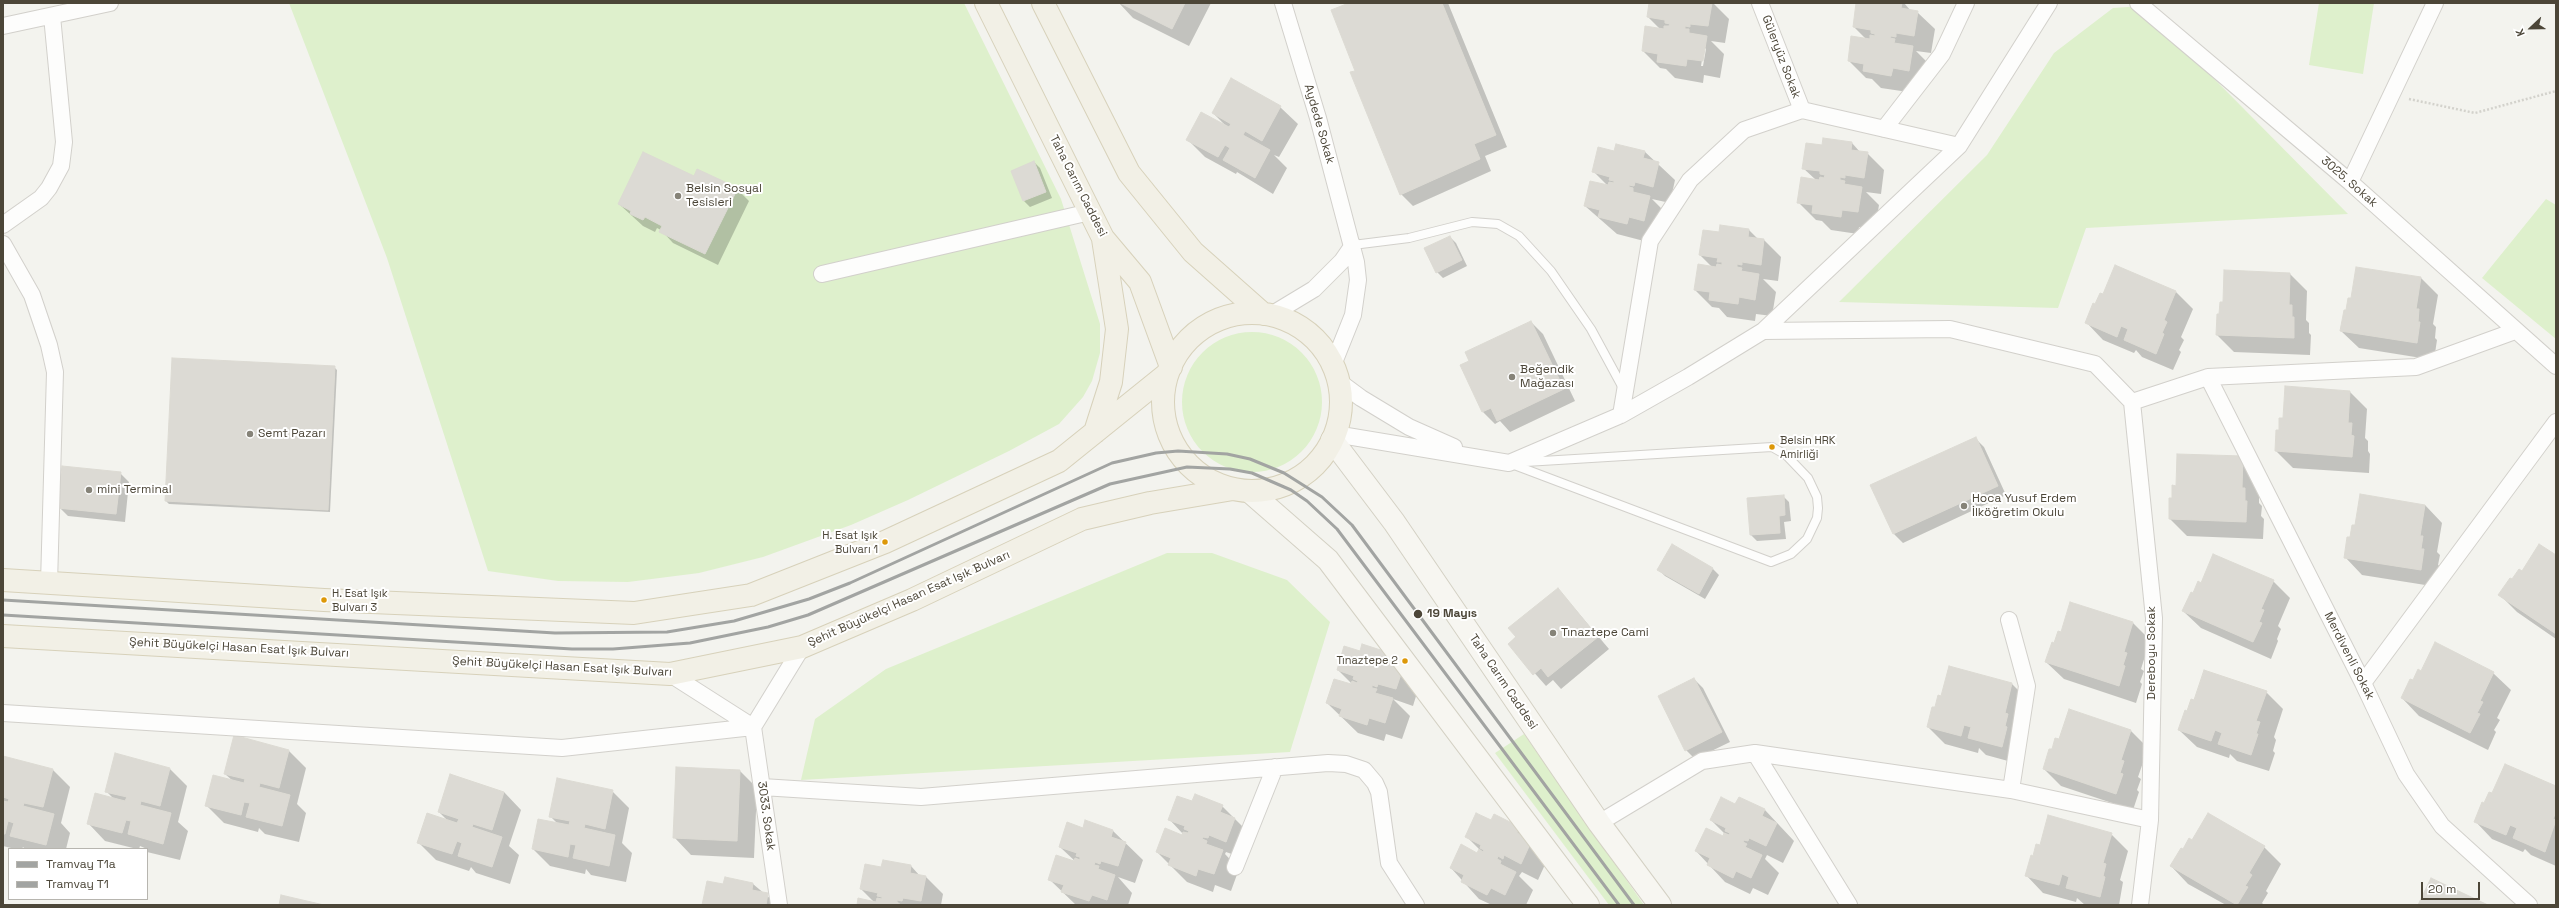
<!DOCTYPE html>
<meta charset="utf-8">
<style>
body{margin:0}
#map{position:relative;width:2559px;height:908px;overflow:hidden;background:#f3f3ee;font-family:"Space Grotesk",sans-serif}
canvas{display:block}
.frame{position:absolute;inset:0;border:4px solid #4c4638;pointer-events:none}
.legend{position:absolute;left:8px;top:848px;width:140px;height:52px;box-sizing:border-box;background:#fff;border:1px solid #b7b5af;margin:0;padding:5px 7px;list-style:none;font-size:12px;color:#4c4638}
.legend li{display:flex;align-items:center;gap:8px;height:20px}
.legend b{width:20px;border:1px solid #b7b5af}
.north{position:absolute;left:2511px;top:8px;width:40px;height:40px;-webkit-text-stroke:3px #fff;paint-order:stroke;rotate:248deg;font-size:11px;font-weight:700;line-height:16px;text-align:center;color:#4c4638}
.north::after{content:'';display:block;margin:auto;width:14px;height:18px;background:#4c4638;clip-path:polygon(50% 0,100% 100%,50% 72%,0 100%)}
.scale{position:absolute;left:2421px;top:882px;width:59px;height:18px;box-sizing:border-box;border:2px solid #4c4638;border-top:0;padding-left:5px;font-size:12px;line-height:14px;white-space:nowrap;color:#4c4638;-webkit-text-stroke:3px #fff;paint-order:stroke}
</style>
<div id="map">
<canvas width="2559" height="908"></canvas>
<div class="frame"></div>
<ul class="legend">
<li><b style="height:5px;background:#a2a4a2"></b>Tramvay T1a</li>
<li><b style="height:5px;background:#a2a4a2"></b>Tramvay T1</li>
</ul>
<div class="north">K</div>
<div class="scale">20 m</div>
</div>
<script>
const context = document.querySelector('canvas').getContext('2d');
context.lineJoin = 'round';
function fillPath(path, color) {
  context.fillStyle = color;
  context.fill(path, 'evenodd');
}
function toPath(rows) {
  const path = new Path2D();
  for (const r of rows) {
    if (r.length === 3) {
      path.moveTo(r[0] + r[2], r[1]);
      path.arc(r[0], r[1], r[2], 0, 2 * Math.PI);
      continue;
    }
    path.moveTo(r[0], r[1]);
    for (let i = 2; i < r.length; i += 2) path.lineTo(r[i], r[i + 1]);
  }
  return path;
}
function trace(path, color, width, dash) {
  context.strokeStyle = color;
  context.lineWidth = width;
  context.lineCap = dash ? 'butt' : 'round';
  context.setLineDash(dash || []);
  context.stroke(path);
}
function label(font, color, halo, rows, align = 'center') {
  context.font = font + ' "Space Grotesk",sans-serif';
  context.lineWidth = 4;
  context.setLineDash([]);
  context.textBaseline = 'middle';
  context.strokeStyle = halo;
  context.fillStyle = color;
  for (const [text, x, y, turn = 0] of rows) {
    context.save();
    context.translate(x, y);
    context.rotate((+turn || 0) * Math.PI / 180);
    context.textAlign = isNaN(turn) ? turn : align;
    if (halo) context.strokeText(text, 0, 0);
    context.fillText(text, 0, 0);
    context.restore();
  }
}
fillPath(toPath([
 [289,3,964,3,1061,199,1100,324,1100,353,1092,381,1083,397,1059,424,1009,451,908,500,851,525,763,557,699,573,628,582,558,581,488,571,387,258],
 [2319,3,2374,3,2363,74,2309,65],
 [2142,6,2348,214,2086,228,2058,308,1839,302,1987,155,2054,53,2113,8],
 [2546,199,2556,205,2556,339,2482,278],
 [1252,402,70],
 [1167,553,1212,553,1287,580,1330,622,1290,752,801,780,815,719,886,669],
 [1524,734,1644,905,1609,905,1495,753]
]), '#def0cc');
fillPath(toPath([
 [1119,3,1211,3,1189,46,1133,18],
 [1352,3,1448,3,1507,147,1485,156,1491,171,1413,206,1401,194,1356,71],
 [1650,3,1713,3,1729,19,1725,43,1711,41,1724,54,1720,78,1704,75,1703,83,1675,78,1666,69,1660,68,1643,51,1660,29,1648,17],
 [1704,47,1706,49,1703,66,1701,66],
 [1857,3,1904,3,1911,11,1917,12,1935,29,1931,53,1916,51,1929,64,1908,92,1881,88,1872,79,1866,78,1849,61,1866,39,1854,27],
 [1280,107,1298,124,1279,157,1274,155,1287,168,1273,194,1237,172,1236,174,1205,157,1187,139,1226,126,1213,113],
 [1852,143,1860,152,1867,153,1884,170,1881,194,1866,192,1879,205,1875,229,1859,227,1858,234,1831,230,1822,221,1816,220,1798,202,1816,180,1803,168],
 [1644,151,1675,180,1670,203,1652,199,1667,214,1644,241,1617,234,1585,206,1608,186,1594,172,1615,152],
 [1034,162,1040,168,1052,198,1030,207,1024,201,1012,171],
 [694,178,737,189,749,201,718,265,673,243,661,230,657,228,655,232,643,226,619,204],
 [1721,226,1749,230,1758,239,1764,240,1781,257,1778,281,1763,279,1776,292,1772,316,1756,314,1755,321,1727,317,1719,308,1712,307,1695,290,1713,268,1700,255,1720,234],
 [1450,237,1456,243,1467,266,1443,278,1437,272],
 [2290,274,2307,291,2306,320,2309,323,2309,333,2311,335,2310,355,2234,352,2217,335,2224,303],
 [2421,278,2438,295,2433,324,2436,327,2435,338,2437,340,2434,360,2359,348,2341,331],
 [2176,292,2193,309,2181,337,2184,340,2179,350,2181,352,2173,370,2142,357,2136,350,2134,353,2103,340,2086,322,2096,306],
 [1531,322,1543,334,1575,401,1510,432,1500,421,1495,424,1483,412,1470,362],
 [334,367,337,370,330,512,169,504,166,501],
 [2350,392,2367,409,2365,438,2368,441,2368,451,2370,454,2369,473,2293,468,2276,451,2284,419],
 [1975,438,1984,447,2006,495,1903,543,1894,534,1872,486],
 [2242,457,2259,474,2259,503,2262,506,2261,516,2264,519,2263,539,2187,536,2170,519,2177,487],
 [120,473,129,482,125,522,68,516,59,507],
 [1783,496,1789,502,1791,521,1784,522,1786,539,1757,541,1751,535,1748,499],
 [2425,505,2442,523,2437,552,2440,555,2438,565,2441,567,2438,587,2362,575,2345,557],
 [1672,546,1713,569,1719,575,1705,599,1665,576,1659,570],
 [2556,557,2556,639,2517,612,2500,595,2522,572],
 [2273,581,2290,598,2278,626,2281,629,2277,639,2278,641,2271,659,2201,628,2183,611,2201,584],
 [1558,589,1609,649,1561,689,1553,680,1546,686,1509,644],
 [2133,623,2150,640,2141,669,2144,671,2140,682,2142,684,2136,703,2064,679,2046,662,2061,633],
 [1363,645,1401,665,1420,683,1413,706,1393,699,1410,716,1402,739,1386,734,1384,741,1358,733,1327,703,1354,686,1338,670,1361,652],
 [1949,667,2012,684,2029,701,2019,764,1986,755,1979,748,1978,753,1945,744,1928,727,1942,698],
 [2421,672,2493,673,2511,690,2497,718,2500,720,2494,730,2496,732,2488,750,2419,716,2402,698],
 [1694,679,1703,688,1730,742,1695,759,1686,750],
 [2266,692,2283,709,2274,737,2276,740,2273,751,2275,753,2269,771,2237,761,2230,754,2229,758,2197,747,2179,730,2194,701],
 [2131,731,2148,748,2138,777,2141,779,2137,790,2139,792,2133,810,2061,786,2044,769,2059,740],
 [289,751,306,768,297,804,306,813,299,842,265,834,259,828,258,832,224,823,207,806,233,781,225,774],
 [3,757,53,770,70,787,61,823,70,833,66,849,25,849,23,847,22,849,15,849,3,846],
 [170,769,187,786,178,822,188,831,180,860,147,852,147,849,140,846,139,849,137,849,105,841,88,823,115,800,106,791],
 [740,771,757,788,754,858,691,855,674,837],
 [2556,787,2556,866,2531,855,2525,849,2523,852,2492,839,2475,821,2493,794],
 [612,791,629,808,622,843,632,853,626,882,591,875,586,869,585,874,550,866,533,849,557,823,550,816],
 [504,792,521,810,509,846,519,855,510,884,476,873,471,867,469,871,436,860,419,843,447,820,439,812],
 [1739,798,1765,810,1794,841,1783,863,1767,855,1765,859,1779,873,1768,895,1753,888,1750,894,1725,882,1696,851,1723,837,1725,834,1711,820,1736,805],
 [1193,803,1222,806,1252,836,1243,858,1226,852,1225,854,1239,869,1231,891,1215,885,1213,892,1187,882,1157,852,1182,836,1183,834,1169,819],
 [1491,822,1520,827,1548,858,1538,880,1522,872,1519,876,1533,890,1526,905,1492,905,1479,899,1451,868,1478,854,1480,850,1466,836],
 [1083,829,1112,830,1143,860,1135,883,1118,877,1132,893,1128,905,1076,905,1049,879,1077,863,1060,847],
 [2111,834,2128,851,2120,880,2123,882,2119,905,2085,905,2077,898,2076,902,2043,893,2026,875,2034,857],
 [2264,847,2281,864,2266,891,2268,893,2262,903,2264,905,2226,905,2188,884,2171,866],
 [911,866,920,876,926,877,943,894,941,905,858,905,874,902,861,889,882,868],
 [753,884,778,905,703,905,724,885]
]), '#0003');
const building = toPath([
 [1120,3,1185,3,1172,29,1120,3],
 [1349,3,1442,3,1496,135,1474,144,1480,159,1400,195,1350,72,1355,71,1331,10,1349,3],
 [1649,3,1712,3,1708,26,1690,24,1690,27,1685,26,1685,29,1689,29,1689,33,1707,36,1703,61,1687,59,1686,66,1657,62,1658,54,1642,51,1645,26,1664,29,1664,26,1669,26,1670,24,1665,23,1665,20,1647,17,1649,3],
 [1856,3,1902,3,1901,8,1918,11,1914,36,1896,33,1896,37,1891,36,1890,38,1895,39,1894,43,1913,46,1909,71,1893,68,1891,76,1863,71,1864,64,1848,61,1851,36,1870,39,1870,35,1875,36,1875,34,1871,33,1871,30,1853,27,1856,3],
 [1231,78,1281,106,1262,141,1245,131,1243,135,1270,150,1255,178,1223,160,1230,148,1225,145,1218,157,1186,140,1201,112,1229,127,1231,124,1212,113,1231,78],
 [1823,138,1852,142,1851,150,1868,152,1864,178,1845,175,1845,178,1840,177,1840,180,1845,181,1844,184,1862,187,1858,212,1842,210,1841,217,1812,213,1813,205,1797,203,1801,177,1819,180,1820,177,1824,178,1825,175,1820,174,1820,171,1802,169,1806,143,1822,145,1823,138],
 [1616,144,1645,151,1643,158,1659,162,1653,187,1635,182,1634,186,1629,185,1629,187,1633,188,1633,192,1650,196,1644,221,1629,217,1627,224,1598,217,1600,210,1584,206,1590,181,1608,185,1609,182,1614,183,1614,181,1609,180,1610,177,1592,172,1598,147,1614,151,1616,144],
 [643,152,694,176,697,169,738,188,705,254,659,232,662,226,645,217,643,220,630,214,631,211,618,204,643,152],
 [1034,161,1046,192,1023,201,1011,171,1034,161],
 [1720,225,1749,229,1748,237,1764,239,1761,265,1742,262,1742,265,1737,264,1737,267,1742,268,1741,271,1759,274,1755,300,1739,297,1738,304,1709,300,1710,292,1694,290,1698,264,1716,267,1717,264,1722,265,1722,262,1717,262,1718,258,1699,255,1703,230,1719,232,1720,225],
 [1450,236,1462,260,1436,273,1424,248,1450,236],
 [2115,265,2176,291,2164,320,2167,322,2162,333,2164,334,2156,354,2124,340,2128,329,2121,326,2117,337,2085,323,2093,303,2095,304,2100,293,2103,294,2115,265],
 [2356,267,2421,277,2416,309,2419,309,2418,322,2420,322,2417,343,2340,331,2344,310,2346,310,2348,298,2351,298,2356,267],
 [2224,270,2290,273,2289,305,2292,305,2292,317,2294,317,2294,338,2216,335,2217,314,2219,314,2220,302,2223,302,2224,270],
 [1531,321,1564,389,1497,421,1491,408,1482,412,1460,365,1469,361,1465,352,1531,321],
 [172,358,335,366,328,510,165,501,172,358],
 [2285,386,2350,391,2348,423,2352,423,2351,435,2354,436,2352,457,2275,451,2276,430,2279,430,2279,418,2283,418,2285,386],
 [1976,437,1998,486,1893,534,1870,485,1976,437],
 [2177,454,2243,456,2242,488,2245,488,2245,501,2247,501,2246,522,2169,519,2169,498,2172,498,2172,485,2176,486,2177,454],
 [62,466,121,472,116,514,57,508,62,466],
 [2360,494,2425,505,2420,536,2423,536,2421,549,2424,549,2421,570,2344,558,2347,537,2350,537,2352,525,2355,525,2360,494],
 [1784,495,1785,515,1779,516,1780,533,1750,535,1747,498,1784,495],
 [1672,544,1713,568,1699,594,1657,570,1672,544],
 [2539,544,2556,555,2556,634,2498,595,2510,578,2512,579,2519,569,2522,571,2539,544],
 [2213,554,2274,580,2261,609,2264,610,2259,622,2262,623,2253,642,2182,611,2191,592,2193,593,2198,581,2201,583,2213,554],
 [1558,588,1598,637,1548,677,1541,668,1533,675,1508,644,1516,637,1508,628,1558,588],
 [2070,602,2133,622,2124,652,2127,653,2123,665,2125,666,2119,686,2045,662,2052,642,2054,643,2058,631,2061,632,2070,602],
 [2435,642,2494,672,2480,701,2483,702,2477,713,2480,714,2470,733,2401,698,2410,679,2413,680,2418,669,2421,671,2435,642],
 [1362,644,1390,653,1388,660,1404,665,1396,689,1378,684,1377,687,1372,685,1372,688,1377,689,1375,693,1393,698,1385,723,1369,718,1367,725,1339,716,1342,709,1326,703,1334,679,1351,684,1352,681,1357,683,1358,681,1353,679,1354,676,1337,670,1344,646,1360,651,1362,644],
 [1949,666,2012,683,2005,713,2008,714,2005,726,2007,727,2002,747,1968,738,1971,727,1964,725,1961,736,1927,727,1932,707,1935,707,1938,695,1941,696,1949,666],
 [2204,670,2267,691,2256,721,2260,722,2256,734,2258,734,2251,755,2218,744,2222,733,2215,730,2211,741,2178,730,2185,710,2187,711,2191,699,2194,700,2204,670],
 [1694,678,1722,732,1685,751,1658,696,1694,678],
 [2069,709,2131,730,2121,760,2124,761,2120,773,2123,774,2116,794,2043,769,2049,749,2052,749,2055,738,2059,739,2069,709],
 [234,735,289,750,279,788,260,783,259,787,290,795,282,826,246,817,250,803,244,802,241,815,205,806,213,775,244,783,245,779,224,774,234,735],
 [115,753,170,768,160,806,141,801,140,805,171,813,163,844,128,834,131,821,126,820,122,833,87,824,95,793,125,801,127,797,105,792,115,753],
 [3,756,53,769,43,807,24,803,23,806,54,814,46,845,10,836,14,823,8,821,5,834,3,834,3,801,8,802,9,799,3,797,3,756],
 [2505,764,2556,786,2556,812,2553,819,2556,820,2545,852,2513,838,2517,828,2510,825,2506,835,2474,822,2482,802,2484,803,2489,792,2492,793,2505,764],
 [676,767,740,770,737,841,673,838,676,767],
 [450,774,504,792,492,830,473,824,472,827,502,837,492,867,458,856,462,843,457,841,452,854,417,843,427,813,457,823,459,819,438,812,450,774],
 [557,778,613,790,605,829,585,824,584,828,615,835,609,866,573,858,576,845,570,844,568,857,532,849,538,819,569,825,570,821,549,817,557,778],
 [1195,794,1223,805,1220,812,1235,818,1226,842,1209,835,1208,838,1203,837,1202,839,1207,841,1206,844,1223,850,1214,874,1198,869,1196,876,1168,865,1171,858,1156,852,1165,828,1182,835,1183,832,1188,833,1189,831,1184,829,1185,826,1168,820,1177,796,1192,801,1195,794],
 [1721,797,1735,804,1739,797,1765,809,1762,816,1777,823,1766,846,1749,838,1748,841,1744,840,1743,842,1747,844,1745,847,1762,855,1751,878,1736,871,1733,878,1707,865,1710,858,1695,851,1706,828,1723,836,1724,833,1729,835,1730,833,1725,831,1726,828,1710,820,1721,797],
 [1476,813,1491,820,1494,814,1520,827,1517,833,1532,840,1521,864,1504,855,1503,859,1498,856,1497,859,1501,861,1500,864,1516,872,1505,895,1491,888,1487,895,1461,882,1464,875,1450,868,1461,844,1477,853,1479,849,1483,852,1484,850,1480,848,1481,845,1465,837,1476,813],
 [2208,813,2265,846,2249,873,2252,875,2245,886,2248,887,2237,905,2170,866,2181,848,2183,849,2189,838,2192,840,2208,813],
 [2048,815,2112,833,2103,863,2106,864,2103,876,2105,877,2100,897,2066,888,2069,877,2062,874,2059,885,2025,876,2031,855,2033,856,2036,844,2040,845,2048,815],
 [1085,820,1113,830,1111,837,1126,842,1118,866,1101,861,1100,864,1095,862,1094,865,1099,866,1098,869,1115,875,1107,900,1092,895,1089,901,1061,892,1064,885,1048,880,1056,855,1074,861,1075,858,1080,860,1080,857,1076,856,1077,853,1059,847,1067,822,1083,828,1085,820],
 [883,860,911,865,910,873,926,876,921,901,903,898,902,901,897,900,897,902,901,905,857,905,858,898,876,902,877,898,882,899,882,897,877,896,878,893,860,889,865,864,881,867,883,860],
 [725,877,753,883,752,890,768,893,766,905,702,905,707,881,723,884,725,877],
 [2431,878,2488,905,2418,905,2431,878],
 [281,895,324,905,279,905,281,895]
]);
fillPath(building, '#dcdad4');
trace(building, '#dcdad3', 1);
const lane = toPath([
 [1353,245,1409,238,1472,222,1498,224,1519,236,1551,271,1591,329,1623,388],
 [1772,447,1786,455,1808,478,1817,497,1818,508,1817,518,1807,539,1791,554,1771,562,1509,463,1772,447]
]);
const street = toPath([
 [1283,3,1318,118,1356,262,1358,280,1353,315,1333,365],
 [1760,3,1802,110],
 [2138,3,2350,182,2556,366],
 [3,26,110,3],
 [1884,129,1942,54,1966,3],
 [2350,182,2435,3],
 [3,225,41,198,49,188,61,166,64,142,52,16],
 [3,244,32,295,49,345,55,372,49,583],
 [822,274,1090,212],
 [1271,315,1314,289,1342,261,1353,245],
 [1763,331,1950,329,2095,364,2132,402,2208,377,2416,367,2515,331],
 [2208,377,2363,683,2406,774,2442,826,2529,905],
 [1338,381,1361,398,1409,427,1454,447],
 [2132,402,2154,618,2150,820,2140,905],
 [1621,415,1650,241,1690,180,1744,130,1802,110,1959,146],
 [1335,434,1509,463,1621,415,1688,377,1763,331,1959,146,2049,3],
 [2009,620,2027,686,2011,790],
 [670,674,753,727,802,647],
 [2363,683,2556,422],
 [3,713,562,748,753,727,779,905],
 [1755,753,1849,905],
 [762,787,921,797,1328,763,1346,764,1364,770,1375,783,1379,792,1389,863,1416,905],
 [1599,823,1702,761,1755,753,2011,790,2150,820],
 [1235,867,1275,767]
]);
const secondary = toPath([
 [1332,440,1394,522,1599,823,1660,905],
 [1249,491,1328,560,1588,905]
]);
const primary = toPath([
 [986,3,1103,238,1140,282,1171,367],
 [1043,3,1129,173,1193,252,1263,314],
 [1252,402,89],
 [1095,432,1111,382,1117,329,1103,239],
 [3,580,324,600,634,613,751,595,885,542,1059,461,1167,374],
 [3,636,670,674,802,647,912,600,1082,519,1150,503,1233,489]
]);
trace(lane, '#d2d0cb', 10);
trace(street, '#d2d0cb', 18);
trace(secondary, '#d4d1c4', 24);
trace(primary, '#d7d1ba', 24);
trace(toPath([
 [2409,99,2475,113,2556,91]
]), '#d3d2cc', 2.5, [2, 2]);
trace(lane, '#fdfdfc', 8);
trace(street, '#fdfdfc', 16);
trace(secondary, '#f7f6f1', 22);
trace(primary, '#f2f0e6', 22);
trace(toPath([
 [3,600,555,633,667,632,734,621,809,599,850,583,1112,463,1156,453,1178,451,1227,454,1250,459,1284,473,1322,497,1352,525,1634,905]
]), '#a2a4a2', 3);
trace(toPath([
 [3,615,572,649,613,649,690,643,768,627,808,615,1110,484,1187,467,1230,469,1252,473,1291,490,1307,501,1337,529,1619,905]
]), '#a2a4a2', 3);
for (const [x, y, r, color] of [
 [678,196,4,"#868378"],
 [1512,377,4,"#868378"],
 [250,434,4,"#868378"],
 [1772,447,3.5,"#dd9808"],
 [89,490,4,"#868378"],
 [1964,506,4,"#868378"],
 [885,542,3.5,"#dd9808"],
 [324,600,3.5,"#dd9808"],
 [1418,614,5,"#4c4638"],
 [1553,633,4,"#868378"],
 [1405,661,3.5,"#dd9808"]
]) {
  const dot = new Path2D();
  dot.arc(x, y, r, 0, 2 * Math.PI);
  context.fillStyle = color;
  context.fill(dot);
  trace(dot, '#fff', 1.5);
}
label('11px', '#4c4638', '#fff', [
 ["Belsin HRK",1780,441],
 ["Amirliği",1780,455],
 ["H. Esat Işık",878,536,"right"],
 ["Bulvarı 1",878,550,"right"],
 ["H. Esat Işık",332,594],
 ["Bulvarı 3",332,608],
 ["Tınaztepe 2",1398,661,"right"]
], 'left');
label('12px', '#4c4638', '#fff', [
 ["Güleryüz Sokak",1781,57,69],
 ["Aydede Sokak",1319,124,74],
 ["3025. Sokak",2349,182,41],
 ["Taha Carım Caddesi",1078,186,63],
 ["Şehit Büyükelçi Hasan Esat Işık Bulvarı",909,599,-24],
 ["Şehit Büyükelçi Hasan Esat Işık Bulvarı",239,648,3],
 ["Dereboyu Sokak",2152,653,-90],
 ["Merdivenli Sokak",2349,656,63],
 ["Şehit Büyükelçi Hasan Esat Işık Bulvarı",562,667,3],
 ["Taha Carım Caddesi",1503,682,56],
 ["3033. Sokak",766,816,82]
]);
label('12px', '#4c4638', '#fff', [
 ["Belsin Sosyal",686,189],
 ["Tesisleri",686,203],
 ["Beğendik",1520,370],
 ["Mağazası",1520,384],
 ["Semt Pazarı",258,434],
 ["mini Terminal",97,490],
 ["Hoca Yusuf Erdem",1972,499],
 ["İlköğretim Okulu",1972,513],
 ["Tınaztepe Cami",1561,633]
], 'left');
label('bold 12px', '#4c4638', '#fff', [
 ["19 Mayıs",1427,614]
], 'left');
</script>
